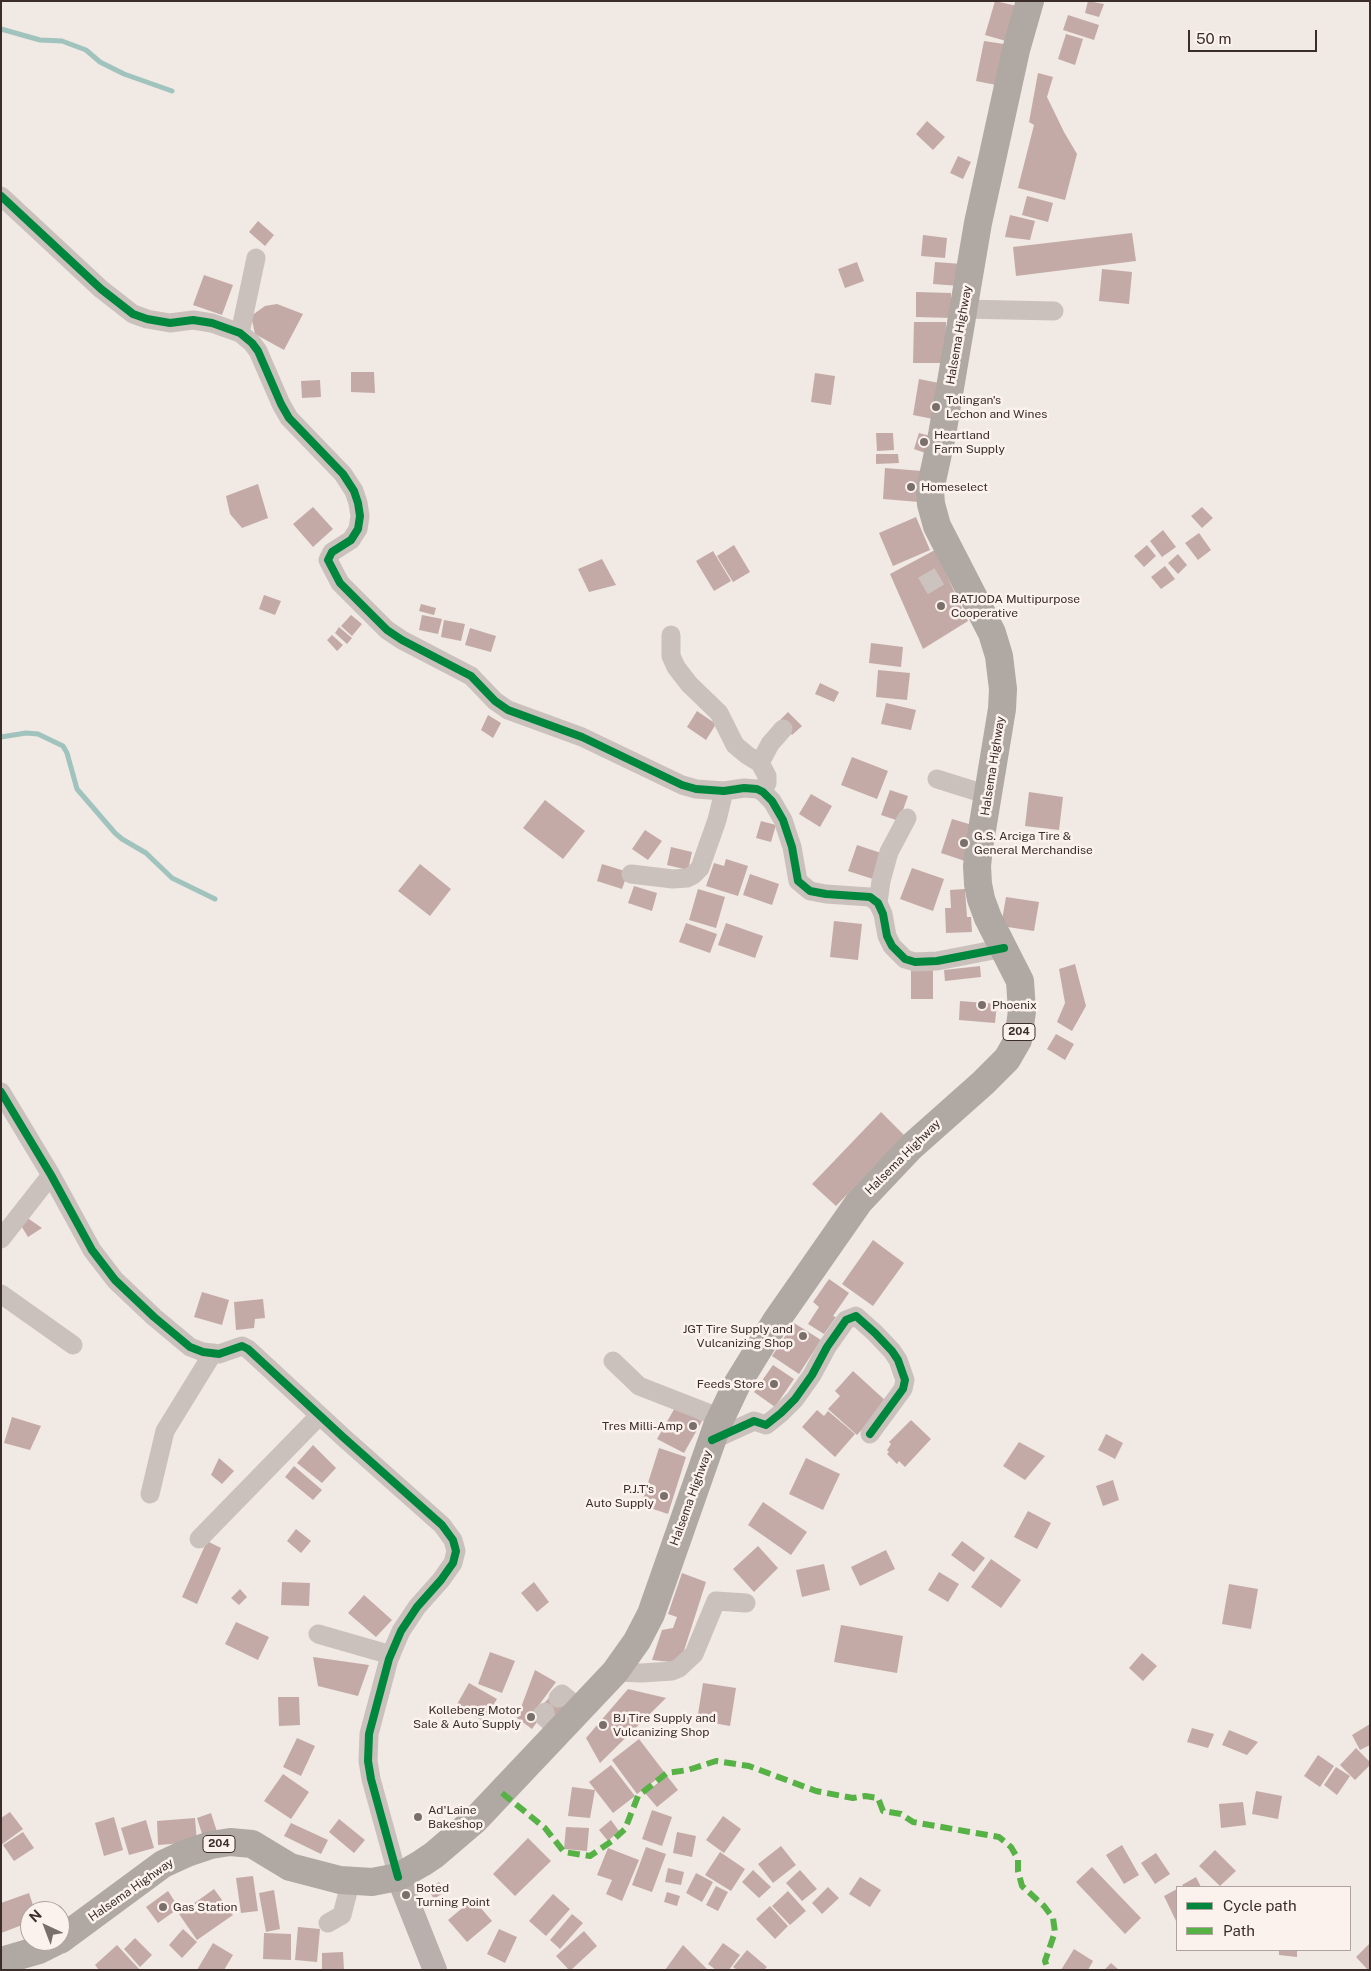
<!DOCTYPE html>
<style>
body{margin:0}
#map{position:relative;width:1371px;height:1971px;overflow:hidden;background:#f0e9e4;font-family:"Public Sans",sans-serif}
canvas{display:block}
.frame{position:absolute;inset:0;border:2px solid #3b2d2a;pointer-events:none}
.legend{position:absolute;left:1176px;top:1886px;width:175px;height:65px;box-sizing:border-box;background:#fbf2ed;border:1px solid #aea39f;margin:0;padding:6px 9px;list-style:none;font-size:15px;color:#3b2d2a}
.legend li{display:flex;align-items:center;gap:10px;height:25px}
.legend b{width:25px;border:1px solid #aea39f}
.north{position:absolute;left:20px;top:1901px;width:50px;height:50px;box-sizing:border-box;background:#fbf2ed;border:1px solid #aea39f;border-radius:50%;rotate:317deg;font-size:14px;font-weight:700;line-height:20px;text-align:center;color:#3b2d2a}
.north::after{content:'';display:block;margin:auto;width:18px;height:22px;background:#7a6f6b;clip-path:polygon(50% 0,100% 100%,50% 72%,0 100%)}
.scale{position:absolute;left:1188px;top:30px;width:129px;height:22px;box-sizing:border-box;border:2px solid #3b2d2a;border-top:0;padding-left:6px;font-size:15px;line-height:18px;white-space:nowrap;color:#3b2d2a;-webkit-text-stroke:4px #fbf2ed;paint-order:stroke}
</style>
<div id="map">
<canvas width="1371" height="1971"></canvas>
<div class="frame"></div>
<ul class="legend">
<li><b style="height:6px;background:#00873e"></b>Cycle path</li>
<li><b style="height:6px;background:#57b246"></b>Path</li>
</ul>
<div class="north">N</div>
<div class="scale">50 m</div>
</div>
<script>
const context = document.querySelector('canvas').getContext('2d');
context.lineJoin = 'round';
function toPath(rows) {
  const path = new Path2D();
  for (const r of rows) {
    path.moveTo(r[0], r[1]);
    for (let i = 2; i < r.length; i += 2) path.lineTo(r[i], r[i + 1]);
  }
  return path;
}
function trace(path, color, width, dash) {
  context.strokeStyle = color;
  context.lineWidth = width;
  context.lineCap = dash ? 'butt' : 'round';
  context.setLineDash(dash || []);
  context.stroke(path);
}
function fillPath(path, color) {
  context.fillStyle = color;
  context.fill(path, 'evenodd');
}
function label(font, color, halo, rows, align = 'center') {
  context.font = font + ' "Public Sans",sans-serif';
  context.lineWidth = 5;
  context.setLineDash([]);
  context.textBaseline = 'middle';
  context.strokeStyle = halo;
  context.fillStyle = color;
  for (const [text, x, y, turn = 0] of rows) {
    context.save();
    context.translate(x, y);
    context.rotate((+turn || 0) * Math.PI / 180);
    context.textAlign = isNaN(turn) ? turn : align;
    if (halo) context.strokeText(text, 0, 0);
    context.fillText(text, 0, 0);
    context.restore();
  }
}
trace(toPath([
 [1,29,40,40,62,41,86,50,100,62,124,74,172,91],
 [1,737,26,733,38,734,63,746,67,753,77,789,115,833,122,839,146,853,172,878,215,899]
]), '#a0c3be', 5);
fillPath(toPath([
 [995,1,1017,6,1006,41,985,35],
 [1088,1,1104,4,1099,17,1085,13],
 [1068,15,1099,25,1094,40,1063,30],
 [1066,34,1083,39,1075,65,1058,59],
 [984,41,1004,44,996,85,976,81],
 [1038,73,1053,77,1047,97,1064,132,1077,154,1065,200,1018,188,1034,125,1029,122],
 [927,121,945,137,933,150,916,134],
 [958,156,971,162,963,179,950,173],
 [1027,196,1053,203,1048,222,1022,215],
 [1010,215,1035,221,1030,240,1005,237],
 [258,221,274,235,265,246,249,232],
 [1132,233,1136,261,1016,276,1013,247],
 [923,235,947,238,945,258,921,256],
 [857,262,864,281,845,288,838,269],
 [935,262,962,264,960,286,933,284],
 [1102,269,1132,272,1129,304,1099,301],
 [204,275,233,285,222,315,193,305],
 [916,292,951,293,951,318,916,317],
 [277,304,303,314,284,350,255,334,251,316,265,306],
 [914,322,946,322,945,363,913,363],
 [351,372,374,372,375,393,351,392],
 [815,373,835,376,831,405,811,402],
 [919,379,944,384,938,420,913,415],
 [320,380,321,397,302,398,301,381],
 [876,433,893,433,894,450,877,451],
 [919,433,934,437,928,454,914,449],
 [876,454,898,454,899,463,876,464],
 [885,468,922,471,919,502,883,499],
 [258,484,268,518,242,528,230,514,226,496],
 [313,507,333,529,313,547,293,524],
 [1202,507,1213,518,1202,528,1191,516],
 [916,517,930,550,893,566,879,533],
 [1163,530,1176,547,1162,557,1150,541],
 [1199,533,1211,550,1198,560,1185,543],
 [734,545,750,572,733,582,717,556],
 [1147,545,1156,556,1144,567,1134,556],
 [935,550,968,621,923,649,890,574],
 [713,551,731,581,714,591,696,561],
 [1178,554,1187,565,1178,574,1168,563],
 [602,559,616,585,589,592,578,569],
 [1165,566,1175,579,1161,589,1151,577],
 [264,595,281,601,275,615,259,609],
 [421,604,436,608,434,615,419,611],
 [351,615,362,624,352,636,341,626],
 [422,615,442,619,438,634,419,630],
 [444,620,465,624,461,641,441,637],
 [339,627,352,638,347,644,335,633],
 [470,628,496,636,491,652,465,645],
 [332,635,343,645,337,651,327,640],
 [871,643,903,647,901,667,869,663],
 [878,670,910,673,907,700,876,697],
 [820,683,839,692,834,702,815,694],
 [886,703,916,710,911,730,881,724],
 [697,711,716,724,706,740,687,727],
 [788,712,802,726,792,735,779,721],
 [488,715,501,723,493,738,481,730],
 [852,757,888,771,877,799,841,785],
 [890,790,908,796,899,821,881,815],
 [1029,792,1063,797,1059,830,1025,826],
 [811,794,832,806,820,827,799,814],
 [545,800,585,831,563,859,523,828],
 [952,819,979,827,968,862,941,853],
 [761,821,776,825,771,842,756,838],
 [645,830,662,841,648,860,632,849],
 [857,845,881,853,873,879,848,871],
 [671,847,692,852,688,870,667,865],
 [726,859,748,866,738,896,706,886,714,863,724,866],
 [420,864,451,889,430,916,398,891],
 [602,864,628,872,622,889,597,881],
 [912,868,944,879,933,911,900,899],
 [750,874,779,884,772,905,743,895],
 [634,886,657,893,652,911,628,903],
 [698,889,725,897,716,928,689,920],
 [965,889,967,917,971,917,972,932,946,933,945,908,951,908,950,890],
 [1006,897,1039,902,1034,931,1001,926],
 [834,921,862,924,858,960,830,957],
 [686,923,717,934,710,953,679,942],
 [726,923,763,936,755,958,718,945],
 [1075,964,1086,1006,1072,1031,1057,1022,1065,1003,1059,969],
 [980,966,981,977,945,981,944,970],
 [911,970,933,970,933,999,911,999],
 [960,1001,997,1004,995,1023,959,1020],
 [1056,1034,1074,1044,1065,1060,1047,1049],
 [881,1112,904,1135,836,1206,812,1184],
 [26,1217,42,1228,28,1237,20,1224],
 [873,1240,904,1263,873,1306,842,1284],
 [829,1279,849,1293,833,1316,836,1317,824,1334,808,1324,819,1307,813,1302],
 [202,1292,229,1300,222,1325,194,1317],
 [263,1299,265,1318,255,1319,254,1328,236,1330,234,1302],
 [794,1323,821,1340,799,1374,772,1356],
 [773,1365,794,1379,775,1407,754,1392],
 [853,1371,887,1402,857,1435,828,1409,840,1396,835,1391],
 [676,1406,702,1421,684,1453,657,1439],
 [817,1410,824,1416,828,1411,855,1434,835,1457,802,1427],
 [12,1417,41,1426,30,1450,4,1443],
 [911,1420,931,1439,905,1467,899,1461,897,1464,887,1454,889,1452,887,1450,891,1444,889,1442],
 [1106,1434,1123,1443,1115,1459,1098,1450],
 [1019,1442,1045,1456,1025,1480,1003,1466],
 [313,1445,336,1468,322,1483,297,1463],
 [659,1448,686,1457,668,1514,641,1505],
 [219,1458,234,1471,222,1484,211,1475],
 [806,1458,840,1474,823,1510,789,1494],
 [294,1466,322,1490,313,1500,285,1477],
 [1113,1480,1119,1500,1103,1506,1096,1486],
 [763,1502,807,1532,791,1555,748,1525],
 [1028,1511,1051,1523,1037,1549,1014,1537],
 [296,1529,311,1541,301,1553,287,1541],
 [207,1541,221,1548,197,1604,182,1597],
 [962,1541,985,1558,974,1572,951,1555],
 [758,1546,778,1568,754,1592,733,1569],
 [886,1550,895,1569,860,1586,851,1567],
 [991,1559,1021,1580,1001,1608,971,1587],
 [824,1564,830,1590,802,1597,796,1570],
 [939,1572,959,1584,948,1602,928,1590],
 [682,1573,706,1582,680,1663,652,1660,662,1630,673,1628,677,1617,668,1614],
 [282,1582,310,1583,309,1606,281,1605],
 [534,1582,549,1602,537,1612,521,1593],
 [1229,1584,1258,1589,1251,1629,1222,1624],
 [240,1589,247,1597,239,1605,231,1598],
 [364,1595,392,1620,376,1637,348,1613],
 [236,1622,269,1637,258,1660,225,1644],
 [841,1625,903,1636,897,1673,834,1662],
 [490,1652,515,1661,502,1693,478,1684],
 [1142,1653,1157,1666,1143,1681,1129,1668],
 [313,1657,369,1665,358,1696,318,1686],
 [535,1670,556,1682,536,1709,542,1715,532,1729,517,1718],
 [469,1683,497,1699,483,1721,456,1706],
 [703,1683,736,1688,730,1726,697,1720],
 [628,1689,666,1698,600,1763,586,1738],
 [554,1693,566,1705,552,1719,540,1707],
 [278,1697,299,1697,300,1725,279,1726],
 [1370,1724,1370,1745,1360,1750,1352,1735],
 [1192,1728,1214,1734,1208,1748,1187,1742],
 [1229,1730,1258,1742,1247,1755,1222,1745],
 [297,1738,315,1746,301,1776,283,1767],
 [639,1739,665,1773,637,1794,612,1760],
 [1356,1748,1370,1762,1370,1765,1355,1780,1340,1765],
 [1318,1755,1334,1766,1320,1787,1304,1776],
 [611,1765,635,1796,613,1813,589,1782],
 [1336,1767,1350,1776,1337,1795,1324,1785],
 [283,1774,309,1792,291,1819,264,1801],
 [667,1776,678,1790,657,1807,645,1793],
 [572,1787,595,1790,590,1818,568,1816],
 [1256,1791,1282,1796,1278,1819,1252,1814],
 [1243,1802,1246,1825,1221,1828,1219,1804],
 [652,1810,672,1817,662,1846,642,1839],
 [10,1812,23,1829,1,1845,1,1818],
 [211,1813,219,1838,205,1843,197,1818],
 [723,1816,741,1829,724,1853,706,1840],
 [114,1817,123,1850,104,1856,95,1823],
 [195,1818,197,1842,158,1845,157,1821],
 [339,1819,365,1840,354,1853,329,1832],
 [146,1820,154,1848,129,1855,121,1828],
 [611,1820,619,1831,608,1841,599,1830],
 [291,1823,328,1840,321,1854,284,1836],
 [566,1827,589,1828,587,1851,564,1849],
 [23,1832,34,1848,14,1861,3,1845],
 [677,1832,696,1836,692,1857,673,1853],
 [528,1838,551,1861,515,1896,493,1874],
 [1122,1845,1139,1875,1124,1884,1106,1855],
 [781,1846,796,1865,773,1883,758,1864],
 [646,1847,666,1854,652,1892,632,1885],
 [608,1848,639,1860,622,1901,606,1894,612,1880,597,1875],
 [1215,1850,1236,1871,1220,1886,1199,1866],
 [720,1852,745,1869,731,1891,705,1875],
 [1156,1853,1170,1874,1155,1884,1141,1863],
 [1092,1867,1141,1918,1125,1934,1076,1882],
 [668,1868,684,1872,681,1885,665,1882],
 [753,1870,771,1887,759,1898,742,1882],
 [800,1870,817,1889,802,1901,786,1883],
 [696,1873,713,1882,702,1902,686,1893],
 [253,1876,258,1911,241,1913,236,1878],
 [860,1877,881,1890,870,1907,849,1894],
 [1196,1877,1201,1887,1184,1887,1182,1885],
 [439,1882,446,1891,434,1899,428,1889],
 [716,1886,728,1892,718,1911,706,1905],
 [828,1887,839,1898,822,1914,812,1903],
 [214,1889,233,1915,197,1940,179,1914],
 [1177,1889,1177,1923,1164,1896],
 [274,1890,280,1929,266,1932,259,1893],
 [168,1891,179,1908,158,1923,146,1907],
 [788,1891,806,1911,790,1925,772,1906],
 [667,1892,680,1896,677,1906,664,1902],
 [29,1893,35,1911,30,1911,30,1922,1,1933,1,1903],
 [553,1894,570,1909,546,1936,529,1921],
 [473,1899,492,1921,467,1942,448,1920],
 [770,1906,788,1926,775,1939,756,1919],
 [572,1914,583,1923,560,1949,550,1940],
 [298,1927,320,1929,317,1962,295,1960],
 [183,1929,197,1942,182,1958,169,1945],
 [499,1929,517,1937,505,1963,487,1954],
 [584,1931,597,1946,571,1970,569,1970,556,1956],
 [264,1933,291,1934,291,1960,263,1959],
 [135,1938,152,1955,140,1967,124,1949],
 [213,1943,233,1955,224,1970,197,1970],
 [723,1943,740,1955,729,1970,716,1970,708,1964],
 [1370,1943,1370,1970,1368,1970,1356,1957],
 [117,1945,140,1970,99,1970,95,1965],
 [683,1945,708,1970,665,1970],
 [1074,1949,1093,1961,1088,1970,1061,1970],
 [747,1950,767,1967,764,1970,737,1970,733,1967],
 [1279,1950,1297,1950,1297,1957,1279,1955],
 [343,1952,344,1970,322,1970,322,1953],
 [1111,1963,1119,1970,1104,1970]
]), '#c4aaa6');
trace(toPath([
 [923,586,945,573]
]), '#ccc3bf', 19, [19, 9]);
trace(toPath([
 [1,196,101,289,133,314,147,319,170,323,193,320,212,323,240,333,252,343,258,351,281,404,289,418,343,474,354,491,358,503,360,516,358,529,351,540,332,552,328,560,340,583,387,630,402,640,471,676,495,701,508,710,582,737,682,785,696,789,724,791,744,788,757,789,763,792,772,801,783,820,792,847,798,881,810,891,826,894,870,897,878,903,883,914,887,936,892,946,905,959,915,962,937,961,1004,948],
 [963,309,1054,311],
 [240,333,256,258],
 [671,635,671,656,676,667,689,684,719,713,735,745,747,755,760,763],
 [937,779,988,795],
 [763,792,767,783,767,776,760,763,770,744,783,729],
 [631,874,673,879,687,878,693,875,700,868,717,820,724,791],
 [878,903,881,881,889,852,907,818],
 [1,1092,51,1175,92,1250,115,1280,154,1317,190,1347,203,1352,219,1354,242,1346,248,1349,343,1437,442,1525,453,1540,456,1551,453,1563,441,1580,417,1607,401,1631,389,1659,369,1734,368,1761,371,1779,398,1877],
 [1,1239,51,1175],
 [1,1294,73,1345],
 [613,1361,639,1386,721,1418],
 [712,1440,754,1421,766,1425,781,1413,795,1399,812,1375,827,1347,846,1320,856,1316,875,1333,892,1351,898,1360,905,1380,903,1389,870,1434],
 [150,1494,165,1431,213,1353],
 [199,1539,319,1416],
 [318,1634,391,1655],
 [615,1672,642,1673,672,1671,679,1668,694,1654,716,1601,746,1603],
 [558,1698,562,1694,580,1709],
 [545,1712,542,1715,559,1730],
 [328,1923,342,1915,351,1880]
]), '#cac1bd', 19);
trace(toPath([
 [398,1877,435,1970]
]), '#b9afac', 24);
trace(toPath([
 [60,1940,163,1864,187,1853,211,1845,230,1842,252,1844,290,1867,340,1880,372,1882,398,1877,422,1863,434,1855,476,1819,615,1672,637,1641,651,1614,717,1426,736,1386,776,1321,859,1202,911,1147,983,1083,1007,1059,1018,1040,1022,1011,1020,981,988,918,981,899,978,884,977,866,979,848,1002,709,1003,689,999,656,992,633,937,526,931,504,930,490,942,435,978,223,1016,50,1030,1],
 [1,1961,39,1950,57,1941]
]), '#afa8a3', 28);
trace(toPath([
 [502,1793,545,1828,564,1852,590,1856,612,1841,625,1829,638,1796,667,1773,688,1770,716,1761,749,1766,816,1791,853,1798,865,1796,878,1798,883,1811,901,1814,913,1822,999,1837,1011,1847,1018,1859,1018,1871,1022,1886,1044,1906,1053,1918,1055,1932,1045,1961,1048,1970]
]), '#57b246', 6, [12, 6]);
trace(toPath([
 [1,196,101,289,133,314,147,319,170,323,193,320,212,323,240,333,252,343,258,351,281,404,289,418,343,474,354,491,358,503,360,516,358,529,351,540,332,552,328,560,340,583,387,630,402,640,471,676,495,701,508,710,582,737,682,785,696,789,724,791,744,788,757,789,763,792,772,801,783,820,792,847,798,881,810,891,826,894,870,897,878,903,883,914,887,936,892,946,905,959,915,962,937,961,1004,948],
 [1,1092,51,1175,92,1250,115,1280,154,1317,190,1347,203,1352,219,1354,242,1346,248,1349,343,1437,442,1525,453,1540,456,1551,453,1563,441,1580,417,1607,401,1631,389,1659,369,1734,368,1761,371,1779,398,1877],
 [712,1440,754,1421,766,1425,781,1413,795,1399,812,1375,827,1347,846,1320,856,1316,875,1333,892,1351,898,1360,905,1380,903,1389,870,1434]
]), '#00873e', 8);
for (const [x, y, r, color] of [
 [936,407,5,"#7a6f6b"],
 [924,442,5,"#7a6f6b"],
 [911,487,5,"#7a6f6b"],
 [941,606,5,"#7a6f6b"],
 [964,843,5,"#7a6f6b"],
 [982,1005,5,"#7a6f6b"],
 [803,1336,5,"#7a6f6b"],
 [774,1384,5,"#7a6f6b"],
 [693,1426,5,"#7a6f6b"],
 [664,1496,5,"#7a6f6b"],
 [531,1717,5,"#7a6f6b"],
 [603,1725,5,"#7a6f6b"],
 [418,1817,5,"#7a6f6b"],
 [406,1895,5,"#7a6f6b"],
 [163,1907,5,"#7a6f6b"]
]) {
  const dot = new Path2D();
  dot.arc(x, y, r, 0, 2 * Math.PI);
  context.fillStyle = color;
  context.fill(dot);
  trace(dot, '#fbf2ed', 2);
}
for (const [x, y, w] of [
 [1019,1032,32],
 [219,1844,32]
]) {
  const box = new Path2D();
  box.roundRect(x - w / 2, y - 8.5, w, 17, 4);
  context.fillStyle = '#fbf2ed';
  context.fill(box);
  trace(box, '#3b2d2a', 1);
}
label('bold 11px', '#3b2d2a', null, [
 ["204",1019,1032],
 ["204",219,1844]
]);
label('12px', '#3b2d2a', '#fbf2ed', [
 ["Halsema Highway",959,335,-80],
 ["Halsema Highway",993,766,-81],
 ["Halsema Highway",903,1157,-45],
 ["Halsema Highway",691,1498,-70],
 ["Halsema Highway",131,1890,-35]
]);
label('12px', '#3b2d2a', '#fbf2ed', [
 ["Tolingan's",946,400],
 ["Lechon and Wines",946,414],
 ["Heartland",934,435],
 ["Farm Supply",934,449],
 ["Homeselect",921,487],
 ["BATJODA Multipurpose",951,599],
 ["Cooperative",951,613],
 ["G.S. Arciga Tire &",974,836],
 ["General Merchandise",974,850],
 ["Phoenix",992,1005],
 ["JGT Tire Supply and",793,1329,"right"],
 ["Vulcanizing Shop",793,1343,"right"],
 ["Feeds Store",764,1384,"right"],
 ["Tres Milli-Amp",683,1426,"right"],
 ["P.J.T's",654,1489,"right"],
 ["Auto Supply",654,1503,"right"],
 ["Kollebeng Motor",521,1710,"right"],
 ["Sale & Auto Supply",521,1724,"right"],
 ["BJ Tire Supply and",613,1718],
 ["Vulcanizing Shop",613,1732],
 ["Ad'Laine",428,1810],
 ["Bakeshop",428,1824],
 ["Boted",416,1888],
 ["Turning Point",416,1902],
 ["Gas Station",173,1907]
], 'left');
</script>
